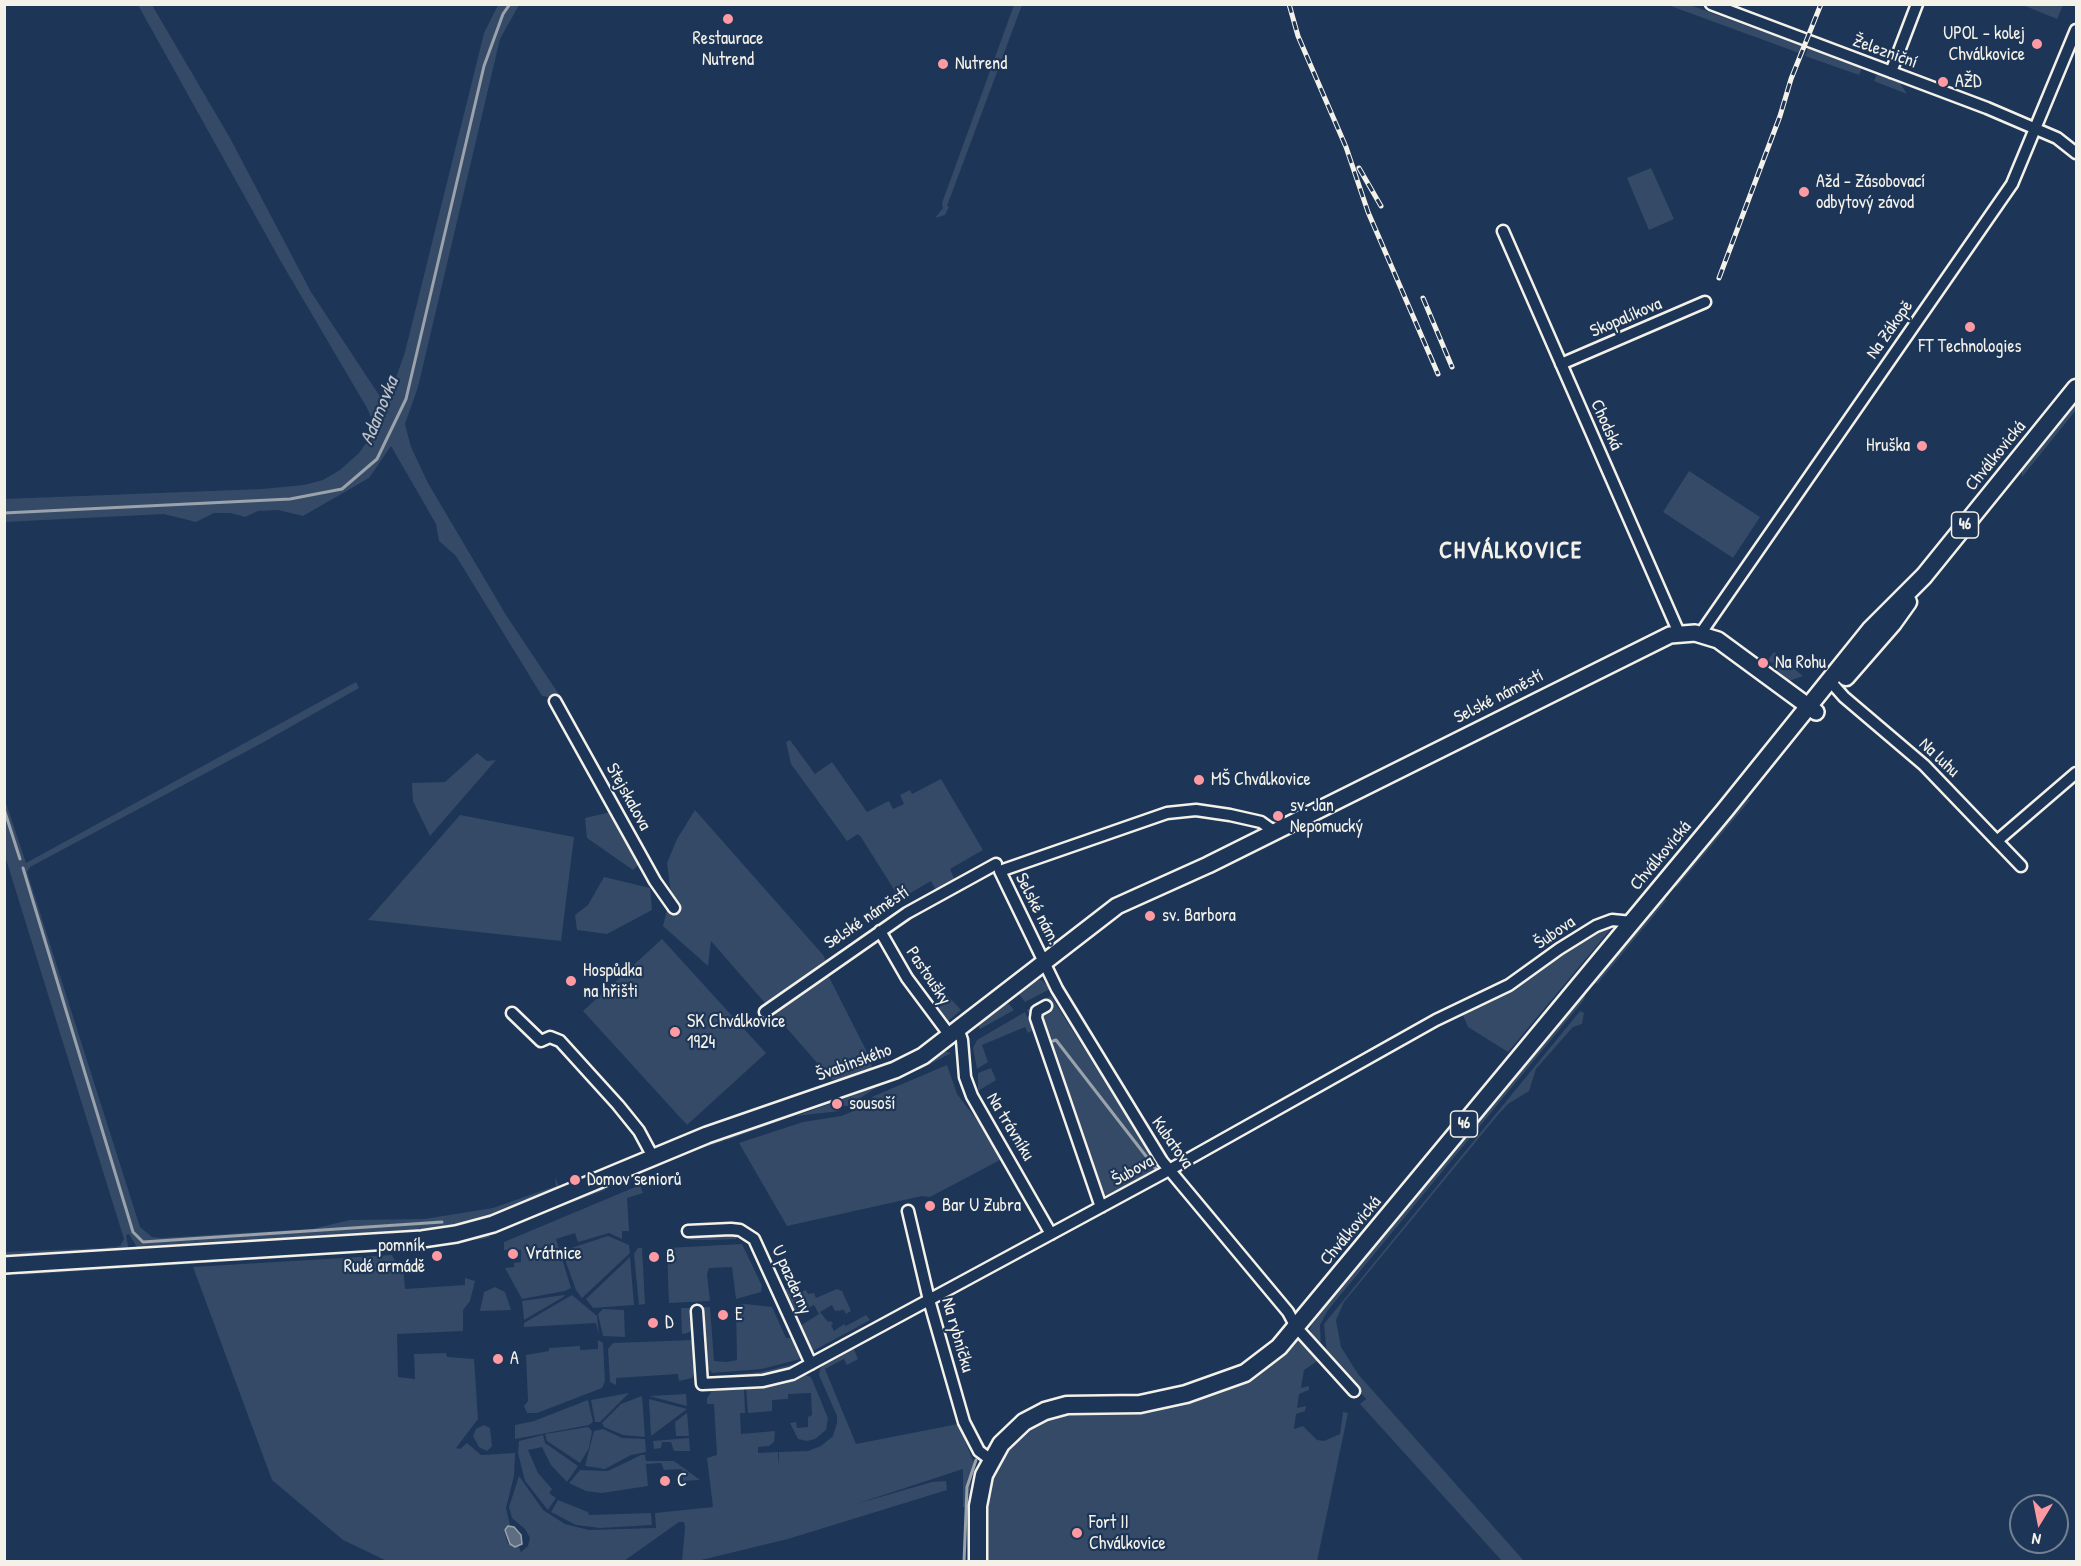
<!DOCTYPE html>
<meta charset="utf-8">
<style>
body{margin:0}
#map{position:relative;width:2081px;height:1566px;overflow:hidden;background:#1d3557;font-family:"Patrick Hand",sans-serif}
canvas{display:block}
.frame{position:absolute;inset:0;border:6px solid #f4f1e8;pointer-events:none}
.north{position:absolute;left:2009px;top:1494px;width:60px;height:60px;box-sizing:border-box;background:#1d3557;border:2px solid #738091;border-radius:50%;rotate:190deg;font-size:16px;font-weight:700;line-height:24px;text-align:center;color:#f4f1e8}
.north::after{content:'';display:block;margin:auto;width:21px;height:27px;background:#ff9aa2;clip-path:polygon(50% 0,100% 100%,50% 72%,0 100%)}
</style>
<div id="map">
<canvas width="2081" height="1566"></canvas>
<div class="frame"></div>
<div class="north">N</div>
</div>
<script>
const context = document.querySelector('canvas').getContext('2d');
context.lineJoin = 'round';
function fillPath(path, color) {
  context.fillStyle = color;
  context.fill(path, 'evenodd');
}
function toPath(rows) {
  const path = new Path2D();
  for (const r of rows) {
    path.moveTo(r[0], r[1]);
    for (let i = 2; i < r.length; i += 2) path.lineTo(r[i], r[i + 1]);
  }
  return path;
}
function trace(path, color, width, dash) {
  context.strokeStyle = color;
  context.lineWidth = width;
  context.lineCap = dash ? 'butt' : 'round';
  context.setLineDash(dash || []);
  context.stroke(path);
}
function label(font, color, halo, rows, align = 'center') {
  context.font = font + ' "Patrick Hand",sans-serif';
  context.lineWidth = 4.5;
  context.setLineDash([]);
  context.textBaseline = 'middle';
  context.strokeStyle = halo;
  context.fillStyle = color;
  for (const [text, x, y, turn = 0] of rows) {
    context.save();
    context.translate(x, y);
    context.rotate((+turn || 0) * Math.PI / 180);
    context.textAlign = isNaN(turn) ? turn : align;
    if (halo) context.strokeText(text, 0, 0);
    context.fillText(text, 0, 0);
    context.restore();
  }
}
fillPath(toPath([
 [138,5,152,5,230,138,311,292,383,401,391,392,405,352,484,33,498,5,519,5,500,39,418,387,405,424,411,447,428,483,506,615,562,699,542,696,456,556,439,541,436,524,391,446,369,478,303,516,278,510,258,511,245,517,230,513,214,513,196,522,164,514,5,522,4,499,262,489,304,485,323,480,340,470,359,453,373,433,373,422,367,408,280,260],
 [1014,5,1022,5,947,206,949,207,945,215,935,218,943,208,942,203],
 [1668,5,1690,5,1802,46,1799,53],
 [2023,5,2063,5,2057,19],
 [1808,48,1862,68,1859,75,1805,56],
 [1877,74,1900,83,1907,94,1874,81],
 [1651,168,1674,219,1649,230,1627,178],
 [2076,404,2076,410,2022,477,2022,470],
 [1689,471,1760,517,1733,558,1663,512],
 [1774,652,1803,676,1789,681,1772,666,1774,663,1767,661],
 [356,682,359,688,262,743,30,867,27,872,140,1227,152,1237,160,1238,312,1229,350,1220,424,1219,493,1208,556,1186,555,1177,560,1189,506,1213,447,1231,138,1249,129,1234,126,1235,129,1251,5,1260,5,1252,104,1248,120,1246,124,1239,5,856,4,797,26,863],
 [790,740,815,774,832,762,867,812,889,801,893,809,904,804,900,795,910,790,912,794,941,779,983,850,950,869,956,883,938,894,931,881,900,899,861,837,858,834,847,841,791,764,786,742],
 [477,753,487,761,496,760,430,836,413,801,412,783,445,782],
 [1745,798,1750,800,1676,888,1674,881],
 [695,810,824,956,829,977,870,1058,873,1072,832,1080,711,941,708,966,663,926,671,894,667,863,677,839],
 [611,812,641,863,633,870,587,838,585,818],
 [460,815,574,837,561,941,368,920],
 [604,877,650,888,652,910,607,934,577,930,575,915,588,905],
 [1666,894,1666,901,1598,983,1589,986],
 [1605,925,1614,925,1508,1052,1468,1027,1461,1011,1511,990],
 [1616,926,1616,928,1493,1080,1489,1079],
 [662,939,766,1053,687,1125,583,1011],
 [1037,980,1042,980,1050,989,1025,1002,1018,993],
 [1583,993,1585,997,1583,1001,1328,1310,1320,1325,1321,1347,1310,1330,1313,1318],
 [948,996,961,1010,948,1021,939,1008],
 [1051,996,1157,1165,1155,1174,1113,1195,1102,1195,1061,1082,1042,1015,1046,1003,1031,1011,1037,1033,1027,1010],
 [1009,1004,1014,1010,980,1029,978,1025,1004,1005],
 [1580,1011,1584,1013,1582,1024,1573,1027,1536,1069,1529,1091,1508,1104,1497,1116,1344,1302,1336,1320,1341,1347,1358,1374,1524,1561,1502,1561,1360,1404,1366,1399,1327,1355,1324,1324],
 [1025,1012,1033,1030,1028,1033,1025,1027,982,1045,988,1062,977,1069,973,1048,977,1040],
 [944,1051,951,1053,921,1069,733,1138,678,1156,645,1172,646,1165,720,1136,724,1141,727,1139,728,1133,925,1063],
 [947,1065,957,1094,980,1124,1000,1160,930,1197,922,1196,787,1226,739,1143,803,1122,841,1116,856,1110,874,1096],
 [991,1068,996,1080,978,1091,978,1073],
 [877,1087,848,1106,838,1106,837,1109,840,1111,796,1116],
 [603,1183,605,1190,542,1214,552,1205],
 [640,1185,643,1193,627,1198,629,1231,622,1231,622,1239,609,1233,578,1242,575,1233,556,1239,571,1288,565,1291,522,1299,505,1268,514,1267,514,1263,521,1262,521,1250,504,1250,504,1242],
 [487,1232,490,1237,483,1239,359,1253,20,1275,20,1271],
 [735,1233,738,1235,736,1239,710,1240,691,1240,687,1235],
 [608,1236,629,1245,630,1253,582,1298,576,1290,562,1251],
 [742,1244,762,1286,761,1292,736,1299,732,1267,709,1268,707,1274,710,1301,669,1303,667,1248],
 [638,1248,642,1248,645,1304,639,1305,634,1254],
 [392,1255,396,1263,403,1265,405,1289,465,1285,465,1278,475,1281,470,1301,463,1310,463,1331,397,1334,398,1377,415,1379,414,1354,446,1353,447,1357,474,1359,478,1419,456,1448,460,1449,467,1443,481,1455,515,1453,514,1476,506,1508,510,1525,504,1530,508,1544,519,1547,521,1552,528,1546,530,1538,525,1529,512,1518,509,1507,519,1476,543,1510,565,1524,589,1530,656,1528,655,1513,713,1507,707,1458,717,1455,714,1404,707,1404,707,1398,713,1389,744,1387,745,1413,740,1413,741,1434,775,1431,774,1442,769,1446,758,1447,758,1453,778,1452,779,1468,779,1452,808,1451,821,1446,833,1436,837,1423,837,1416,819,1375,820,1369,826,1362,853,1347,858,1359,847,1365,844,1359,825,1369,856,1444,958,1424,974,1463,967,1507,963,1507,963,1469,856,1504,932,1482,946,1481,947,1490,788,1539,697,1561,682,1561,685,1528,684,1522,679,1522,624,1561,387,1561,343,1540,272,1480,193,1267],
 [630,1257,634,1305,593,1308,586,1299],
 [791,1286,795,1294,806,1290,808,1294,814,1293,816,1298,837,1289,842,1291,851,1311,846,1314,844,1310,835,1311,832,1305,820,1312,828,1322,831,1321,833,1324,831,1325,834,1331,844,1324,846,1326,866,1315,870,1320,813,1351,800,1326,819,1314,814,1305,795,1315,784,1291],
 [495,1287,505,1292,511,1310,480,1311,484,1292],
 [564,1295,565,1296,524,1320,522,1301],
 [572,1295,597,1316,599,1336,596,1323,524,1327,524,1323],
 [745,1304,772,1307,786,1338,794,1338,800,1359,762,1369,712,1373,707,1367,704,1307,710,1307,714,1361,727,1362,737,1360,736,1305],
 [681,1308,694,1308,694,1328,688,1333,682,1334],
 [603,1309,624,1310,625,1337,603,1336,598,1314],
 [1300,1339,1304,1340,1319,1360,1304,1370,1301,1388,1309,1386,1309,1390,1299,1394,1297,1408,1306,1406,1305,1411,1296,1414,1294,1429,1303,1426,1317,1440,1324,1441,1340,1434,1343,1412,1348,1413,1317,1561,984,1562,984,1513,991,1481,1003,1453,1026,1430,1054,1415,1201,1398,1255,1375,1269,1365,1295,1340],
 [598,1340,603,1343,605,1381,602,1388,537,1413,527,1413,524,1406,528,1401,526,1355,549,1351,549,1348,580,1346,580,1350,598,1349],
 [693,1340,696,1343,697,1371,692,1378,679,1381,678,1374,616,1378,616,1385,610,1382,608,1349,613,1343],
 [799,1363,787,1370,758,1376,712,1377,760,1372],
 [803,1374,811,1377,828,1418,826,1430,815,1439,807,1441,798,1439,790,1423,796,1422,797,1428,808,1427,808,1417,812,1415,811,1393,788,1394,788,1399,772,1400,772,1411,748,1413,746,1387],
 [629,1393,600,1422,595,1422,591,1400],
 [686,1394,687,1406,649,1396],
 [642,1396,645,1437,623,1435,604,1427,602,1423,621,1404],
 [649,1399,687,1409,651,1436],
 [588,1400,593,1422,589,1425,515,1439,515,1425,534,1421],
 [687,1413,689,1436,676,1436,675,1422],
 [484,1425,490,1428,492,1446,487,1451,479,1447,473,1436,476,1429],
 [588,1427,592,1431,589,1448,580,1463,547,1441,545,1434],
 [603,1429,622,1438,645,1439,646,1452,631,1455,605,1469,585,1466,594,1431],
 [543,1435,545,1443,578,1466,567,1482,551,1465,542,1447,528,1450,538,1473,552,1489,549,1493,556,1498,548,1510,525,1481,518,1453,519,1441],
 [689,1438,690,1451,674,1451,671,1442,662,1442,661,1448,654,1449,653,1441],
 [641,1455,645,1455,646,1461,674,1461,700,1480,683,1481,682,1469,664,1470,661,1463,646,1464,648,1486,602,1493,586,1491,569,1483,580,1470,608,1471],
 [558,1500,588,1512,589,1515,651,1513,652,1525,600,1528,576,1525,551,1512]
]), '#354a67');
const water = toPath([
 [508,1526,514,1527,521,1535,522,1544,515,1547,510,1544,505,1530,508,1526]
]);
fillPath(water, '#5e6d82');
trace(water, '#9aa2ab', 1.5);
trace(toPath([
 [4,513,290,499,342,489,377,459,406,399,484,66,503,14,510,4],
 [4,809,20,859],
 [23,868,133,1232,143,1242,442,1222],
 [1053,1041,1056,1040,1156,1169],
 [4,1273,10,1273],
 [964,1562,967,1487,976,1460]
]), '#9aa2ab', 3);
const street = toPath([
 [1711,4,1987,108,2057,138,2076,153],
 [1891,72,1917,4],
 [1503,231,1679,633],
 [1561,364,1705,302],
 [1701,633,2012,184,2076,30],
 [1829,680,1844,697,1924,765,2021,866],
 [555,701,655,881,674,908],
 [1275,832,1261,822,1230,815,1196,810,1167,813,1000,871,1057,989,1162,1161,1288,1312,1296,1327,1354,1391],
 [1998,840,2076,773],
 [880,931,907,978,951,1037],
 [1046,1006,1037,1011,1036,1018,1101,1207],
 [765,1012,907,913,996,864],
 [512,1013,541,1041,550,1037,560,1041,618,1105,639,1131,653,1157],
 [959,1031,962,1040,965,1077,972,1096,1051,1234],
 [908,1211,929,1300,964,1422,979,1451,991,1460],
 [688,1231,731,1229,740,1230,754,1239,811,1364],
 [697,1311,702,1384,763,1381,792,1374,1169,1170,1436,1020,1509,985,1559,949,1596,926,1612,920,1632,922]
]);
const secondary = toPath([
 [4,1265,422,1239,456,1234,493,1224,707,1135,895,1070,923,1056,1117,906,1208,865,1670,635,1695,633,1718,640,1816,712]
]);
const primary = toPath([
 [1846,677,1893,623,1908,602],
 [978,1562,978,1506,984,1475,1001,1444,1024,1422,1045,1411,1067,1405,1140,1404,1186,1394,1245,1373,1279,1347,1725,810,1870,630,1924,576,2076,388]
]);
trace(street, '#f4f1e8', 15);
trace(secondary, '#f4f1e8', 20);
trace(primary, '#f4f1e8', 21);
trace(street, '#1d3557', 10);
trace(secondary, '#1d3557', 15);
trace(primary, '#1d3557', 16);
const rail = toPath([
 [1289,4,1298,36,1346,147,1368,212,1438,374],
 [1359,168,1381,206],
 [1719,278,1780,116,1791,79,1821,4],
 [1423,298,1452,367]
]);
trace(rail, '#f4f1e8', 5);
trace(rail, '#1d3557', 3, [9]);
for (const [x, y, r, color] of [
 [728,19,6,"#ff9aa2"],
 [2037,44,6,"#ff9aa2"],
 [943,64,6,"#ff9aa2"],
 [1943,82,6,"#ff9aa2"],
 [1804,192,6,"#ff9aa2"],
 [1970,327,6,"#ff9aa2"],
 [1922,446,6,"#ff9aa2"],
 [1763,663,6,"#ff9aa2"],
 [1199,780,6,"#ff9aa2"],
 [1278,816,6,"#ff9aa2"],
 [1150,916,6,"#ff9aa2"],
 [571,981,6,"#ff9aa2"],
 [675,1032,6,"#ff9aa2"],
 [837,1104,6,"#ff9aa2"],
 [575,1180,6,"#ff9aa2"],
 [930,1206,6,"#ff9aa2"],
 [513,1254,6,"#ff9aa2"],
 [437,1256,6,"#ff9aa2"],
 [654,1257,6,"#ff9aa2"],
 [723,1315,6,"#ff9aa2"],
 [653,1323,6,"#ff9aa2"],
 [498,1359,6,"#ff9aa2"],
 [665,1481,6,"#ff9aa2"],
 [1077,1533,6,"#ff9aa2"]
]) {
  const dot = new Path2D();
  dot.arc(x, y, r, 0, 2 * Math.PI);
  context.fillStyle = color;
  context.fill(dot);
  trace(dot, '#1d3557', 2);
}
for (const [x, y, w] of [
 [1965,525,27],
 [1464,1124,27]
]) {
  const box = new Path2D();
  box.roundRect(x - w / 2, y - 13, w, 26, 4.5);
  context.fillStyle = '#1d3557';
  context.fill(box);
  trace(box, '#f4f1e8', 1.5);
}
label('bold 16px', '#f4f1e8', null, [
 ["46",1965,525],
 ["46",1464,1124]
]);
label('18px', '#f4f1e8', '#1d3557', [
 ["UPOL - kolej",2025,34,"right"],
 ["Chválkovice",2025,55,"right"],
 ["Restaurace",728,39,"center"],
 ["Nutrend",728,60,"center"],
 ["Nutrend",955,64],
 ["AŽD",1955,82],
 ["Ažd - Zásobovací",1816,182],
 ["odbytový závod",1816,203],
 ["FT Technologies",1970,347,"center"],
 ["Hruška",1910,446,"right"],
 ["Na Rohu",1775,663],
 ["MŠ Chválkovice",1211,780],
 ["sv. Jan",1290,806],
 ["Nepomucký",1290,827],
 ["sv. Barbora",1162,916],
 ["Hospůdka",583,971],
 ["na hřišti",583,992],
 ["SK Chválkovice",687,1022],
 ["1924",687,1043],
 ["sousoší",849,1104],
 ["Domov seniorů",587,1180],
 ["Bar U Zubra",942,1206],
 ["pomník",425,1246,"right"],
 ["Rudé armádě",425,1267,"right"],
 ["Vrátnice",525,1254],
 ["B",666,1257],
 ["E",735,1315],
 ["D",665,1323],
 ["A",510,1359],
 ["C",677,1481],
 ["Fort II",1089,1523],
 ["Chválkovice",1089,1544]
], 'left');
label('18px', '#f4f1e8', '#1d3557', [
 ["Železniční",1885,52,20],
 ["Skopalíkova",1626,318,-23],
 ["Na Zákopě",1890,330,-55],
 ["Chodská",1606,425,66],
 ["Chválkovická",1996,456,-51],
 ["Selské náměstí",1499,697,-27],
 ["Na luhu",1939,758,43],
 ["Stejskalova",628,797,61],
 ["Chválkovická",1661,856,-50],
 ["Selské nám.",1037,909,63],
 ["Selské náměstí",867,918,-34],
 ["Šubova",1555,933,-34],
 ["Pastoušky",928,976,56],
 ["Švabinského",854,1063,-20],
 ["Na trávníku",1010,1127,59],
 ["Kubatova",1172,1143,55],
 ["Šubova",1133,1171,-29],
 ["Chválkovická",1351,1231,-50],
 ["U pazderny",791,1280,66],
 ["Na rybníčku",957,1335,74]
]);
label('italic 20px', '#c0c3c4', '#1d3557', [
 ["Adamovka",380,411,-68]
]);
context.letterSpacing = '1.5px';
label('bold 24px', '#f4f1e8', '#1d3557', [
 ["CHVÁLKOVICE",1511,552]
]);
context.letterSpacing = '0px';
</script>
